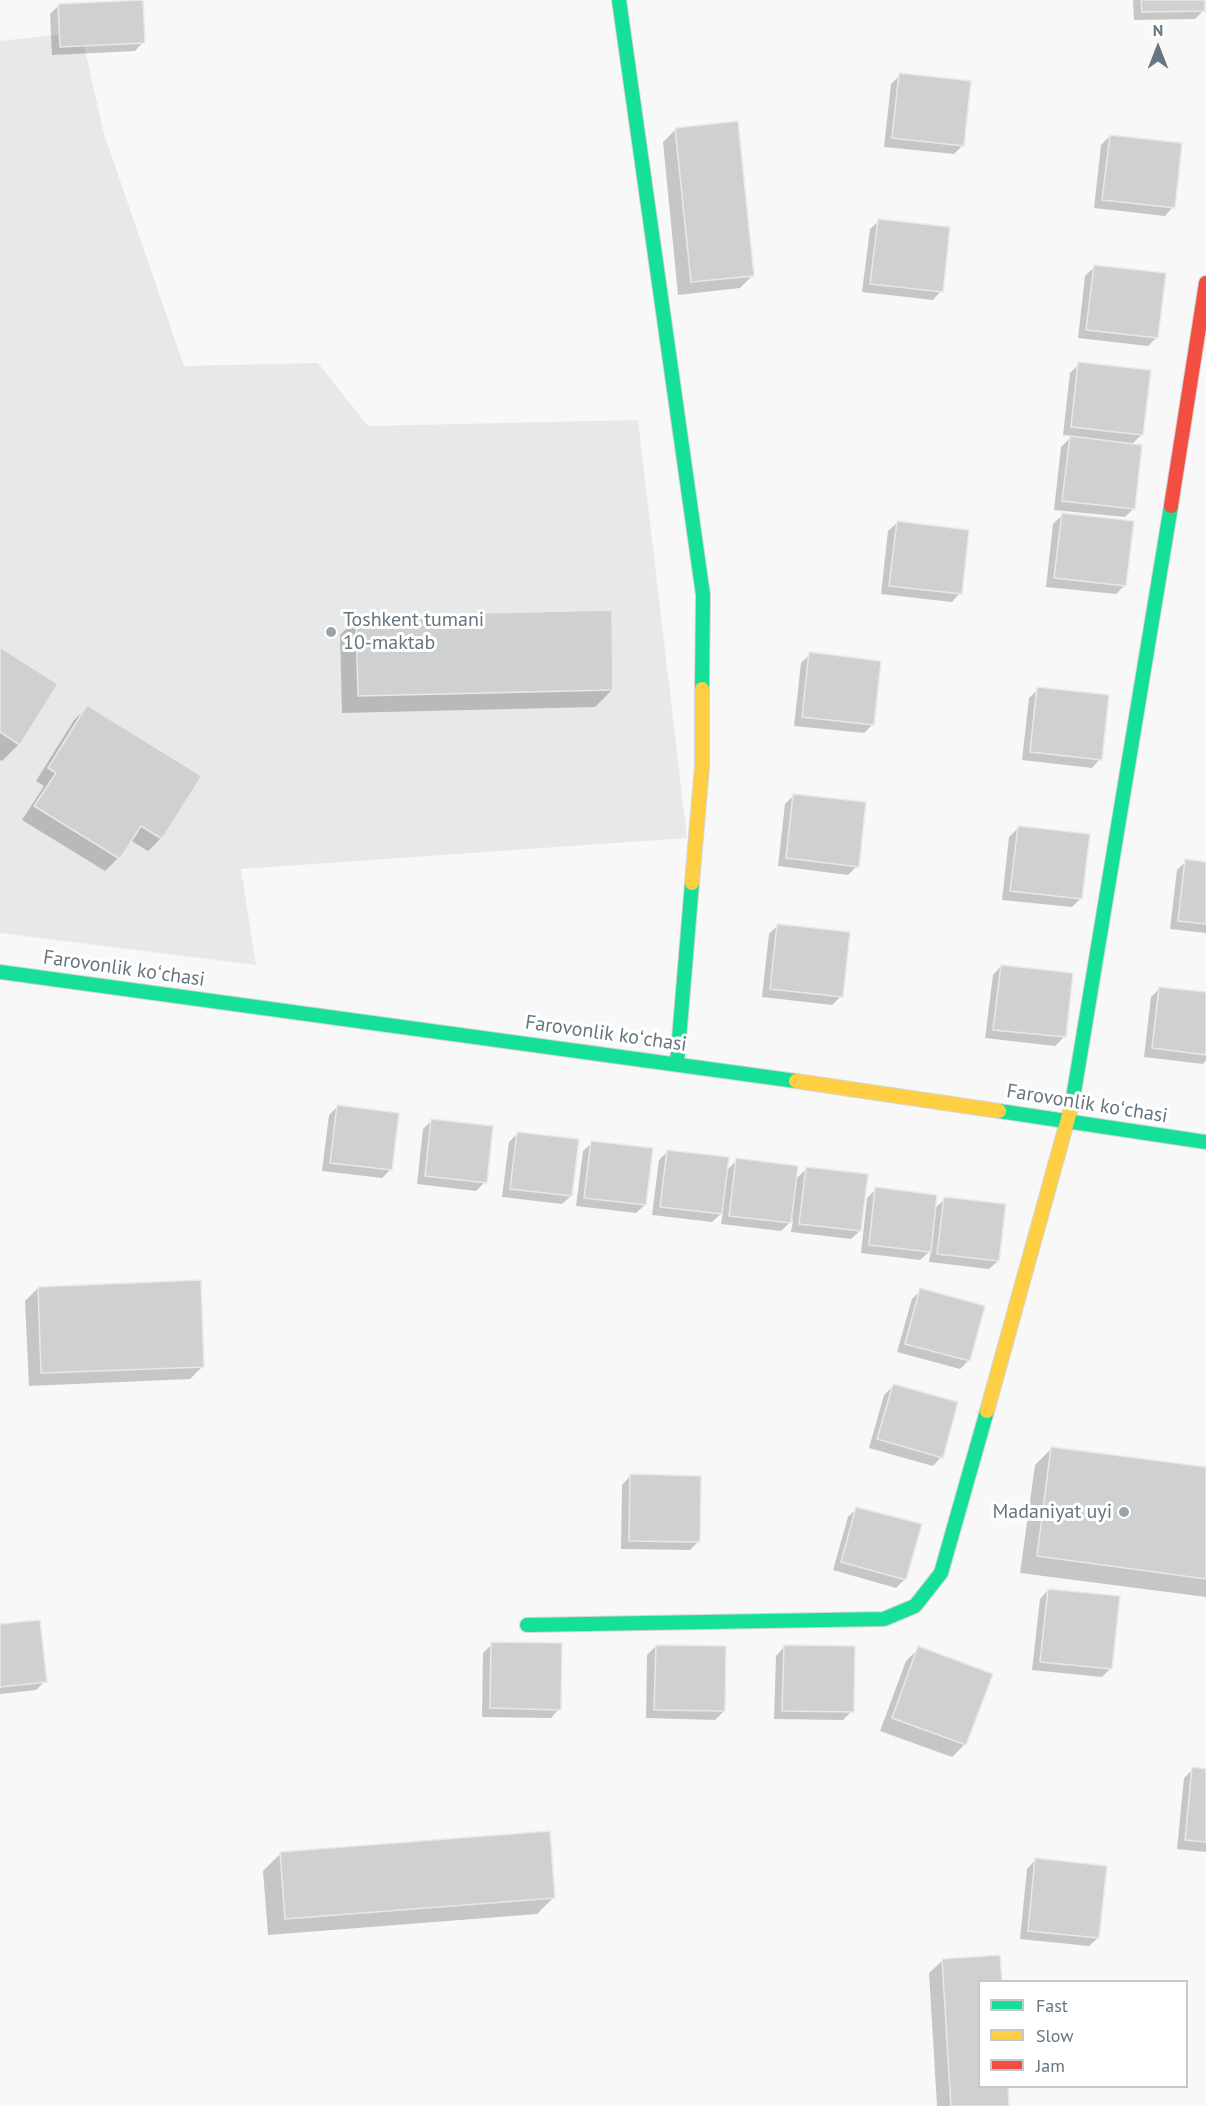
<!DOCTYPE html>
<meta charset="utf-8">
<style>
body{margin:0}
#map{position:relative;width:1206px;height:2106px;overflow:hidden;background:#f8f8f8;font-family:"PT Sans",sans-serif}
canvas{display:block}
.legend{position:absolute;left:978px;top:1980px;width:210px;height:108px;box-sizing:border-box;background:#fff;border:2px solid #c2c8cc;margin:0;padding:8px 10px;list-style:none;font-size:18px;color:#66757f}
.legend li{display:flex;align-items:center;gap:12px;height:30px}
.legend b{width:30px;border:2px solid #c2c8cc}
.north{position:absolute;left:1128px;top:18px;width:60px;height:60px;-webkit-text-stroke:4px #fff;paint-order:stroke;rotate:0deg;font-size:16px;font-weight:700;line-height:24px;text-align:center;color:#66757f}
.north::after{content:'';display:block;margin:auto;width:21px;height:27px;background:#66757f;clip-path:polygon(50% 0,100% 100%,50% 72%,0 100%)}
</style>
<div id="map">
<canvas width="1206" height="2106"></canvas>
<ul class="legend">
<li><b style="height:8px;background:#16e098"></b>Fast</li>
<li><b style="height:8px;background:#ffcf43"></b>Slow</li>
<li><b style="height:8px;background:#f24e42"></b>Jam</li>
</ul>
<div class="north">N</div>
</div>
<script>
const context = document.querySelector('canvas').getContext('2d');
context.lineJoin = 'round';
function fillPath(path, color) {
  context.fillStyle = color;
  context.fill(path, 'evenodd');
}
function toPath(rows) {
  const path = new Path2D();
  for (const r of rows) {
    path.moveTo(r[0], r[1]);
    for (let i = 2; i < r.length; i += 2) path.lineTo(r[i], r[i + 1]);
  }
  return path;
}
function trace(path, color, width, dash) {
  context.strokeStyle = color;
  context.lineWidth = width;
  context.lineCap = dash ? 'butt' : 'round';
  context.setLineDash(dash || []);
  context.stroke(path);
}
function label(font, color, halo, rows, align = 'center') {
  context.font = font + ' "PT Sans",sans-serif';
  context.lineWidth = 6;
  context.setLineDash([]);
  context.textBaseline = 'middle';
  context.strokeStyle = halo;
  context.fillStyle = color;
  for (const [text, x, y, turn = 0] of rows) {
    context.save();
    context.translate(x, y);
    context.rotate((+turn || 0) * Math.PI / 180);
    context.textAlign = isNaN(turn) ? turn : align;
    if (halo) context.strokeText(text, 0, 0);
    context.fillText(text, 0, 0);
    context.restore();
  }
}
fillPath(toPath([
 [81,32,104,134,184,366,318,363,368,426,638,420,687,838,241,869,256,965,0,933,0,41]
]), '#e7e8e8');
fillPath(toPath([
 [1133,0,1203,0,1204,10,1195,19,1134,20],
 [59,5,143,42,135,51,52,55,50,14],
 [900,75,963,145,954,154,884,147,891,84],
 [676,129,753,275,740,288,678,295,663,142],
 [1110,136,1173,207,1165,216,1094,208,1101,145],
 [879,221,941,291,933,300,862,292,870,229],
 [1094,267,1157,337,1148,346,1078,338,1085,276],
 [1079,364,1142,434,1131,445,1134,508,1125,517,1054,510,1061,447,1072,436,1063,435,1070,373],
 [1062,515,1125,585,1116,594,1046,587,1053,524],
 [897,523,960,593,952,602,881,594,888,531],
 [357,618,612,690,595,707,342,713,340,635],
 [0,649,19,744,2,761,0,760],
 [810,654,873,724,864,733,794,726,801,663],
 [1038,689,1100,759,1092,768,1022,760,1029,698],
 [87,707,161,838,148,851,130,840,118,858,105,871,22,820,44,786,36,781,74,720],
 [794,795,857,866,848,875,778,866,785,804],
 [1018,828,1081,898,1072,907,1002,900,1009,837],
 [1186,861,1206,863,1206,933,1170,929,1177,870],
 [778,925,841,996,832,1005,762,997,769,934],
 [1001,966,1064,1037,1055,1046,985,1038,993,975],
 [1160,988,1206,994,1206,1060,1203,1064,1144,1057,1151,997],
 [338,1106,391,1169,382,1178,322,1171,329,1115],
 [432,1120,485,1182,476,1191,417,1184,423,1129],
 [517,1134,571,1196,562,1204,502,1197,509,1142],
 [592,1143,645,1205,636,1213,576,1206,583,1151],
 [667,1152,726,1171,737,1160,795,1180,807,1168,860,1231,851,1239,791,1232,793,1219,781,1231,721,1224,723,1212,712,1222,652,1215,659,1160],
 [876,1189,934,1209,945,1199,998,1261,989,1269,929,1262,931,1250,920,1260,861,1253,867,1198],
 [38,1288,203,1366,190,1379,29,1386,25,1301],
 [921,1290,969,1360,960,1369,897,1352,912,1299],
 [893,1386,941,1457,933,1466,869,1448,884,1395],
 [1052,1448,1206,1469,1206,1597,1020,1573,1035,1465],
 [630,1476,699,1541,690,1550,621,1549,622,1485],
 [856,1509,905,1579,896,1588,833,1570,848,1517],
 [1048,1590,1110,1669,1102,1677,1032,1670,1040,1599],
 [0,1626,45,1681,36,1690,0,1694],
 [492,1644,559,1709,551,1718,482,1717,483,1653],
 [656,1646,724,1711,715,1720,646,1718,647,1655],
 [784,1647,852,1711,843,1720,774,1719,776,1656],
 [919,1648,965,1744,952,1757,880,1731,906,1661],
 [1193,1769,1206,1770,1206,1852,1177,1849,1184,1778],
 [280,1854,554,1897,537,1914,268,1935,263,1871],
 [1035,1860,1098,1938,1089,1946,1020,1939,1027,1869],
 [943,1960,980,1982,980,2086,1008,2106,937,2106,929,1973]
]), '#0003');
const building = toPath([
 [143,0,145,43,60,47,58,4,143,0],
 [1141,0,1205,0,1205,11,1142,12,1141,0],
 [899,73,971,81,964,146,892,138,899,73],
 [738,121,754,276,691,282,675,128,738,121],
 [1110,135,1182,143,1175,208,1102,200,1110,135],
 [878,219,950,227,943,292,870,284,878,219],
 [1094,265,1166,273,1158,338,1086,330,1094,265],
 [1078,362,1151,370,1143,435,1071,427,1078,362],
 [1070,436,1142,445,1135,509,1062,501,1070,436],
 [1062,513,1134,521,1126,586,1054,578,1062,513],
 [897,521,969,530,962,594,889,586,897,521],
 [612,610,613,690,358,696,356,616,612,610],
 [0,647,58,684,20,745,0,732,0,647],
 [809,652,881,661,874,725,802,717,809,652],
 [1037,687,1109,695,1102,760,1030,752,1037,687],
 [87,705,202,776,162,839,141,826,120,859,34,806,56,773,48,768,87,705],
 [793,794,866,802,859,867,786,858,793,794],
 [1018,826,1090,834,1082,899,1010,891,1018,826],
 [1185,859,1206,862,1206,924,1178,921,1185,859],
 [777,924,850,932,843,997,770,989,777,924],
 [1001,965,1073,973,1066,1037,993,1030,1001,965],
 [1159,987,1206,992,1206,1055,1152,1048,1159,987],
 [337,1105,399,1113,392,1170,330,1163,337,1105],
 [431,1119,493,1126,487,1183,425,1176,431,1119],
 [517,1132,579,1139,572,1196,510,1189,517,1132],
 [591,1141,653,1148,646,1205,584,1198,591,1141],
 [667,1150,729,1157,722,1214,660,1207,667,1150],
 [736,1158,798,1166,791,1223,729,1216,736,1158],
 [806,1167,868,1174,861,1231,799,1224,806,1167],
 [875,1187,937,1195,931,1252,869,1245,875,1187],
 [944,1197,1006,1204,999,1261,937,1254,944,1197],
 [201,1280,204,1367,41,1373,38,1287,201,1280],
 [920,1288,985,1306,970,1361,905,1344,920,1288],
 [893,1384,958,1402,943,1458,877,1439,893,1384],
 [1051,1447,1206,1467,1206,1579,1037,1556,1051,1447],
 [630,1474,701,1476,700,1542,629,1541,630,1474],
 [856,1507,922,1524,906,1580,841,1562,856,1507],
 [1048,1589,1120,1596,1112,1669,1040,1662,1048,1589],
 [40,1620,47,1682,0,1687,0,1624,40,1620],
 [491,1642,562,1643,561,1710,490,1708,491,1642],
 [656,1645,726,1646,725,1711,654,1710,656,1645],
 [784,1645,855,1646,854,1712,782,1711,784,1645],
 [918,1646,993,1674,966,1745,892,1718,918,1646],
 [1192,1767,1206,1769,1206,1842,1185,1840,1192,1767],
 [550,1831,555,1898,285,1919,280,1852,550,1831],
 [1035,1858,1107,1866,1099,1938,1028,1931,1035,1858],
 [1000,1955,1002,1982,980,1982,980,2086,1008,2086,1009,2106,951,2106,942,1959,1000,1955]
]);
fillPath(building, '#ced0d1');
trace(building, '#e8e8e8', 1.5);
const fast = toPath([
 [619,0,703,595,702,689],
 [0,972,796,1081],
 [677,1063,692,883],
 [1072,1104,1171,506],
 [999,1111,1206,1142],
 [527,1625,884,1619,915,1606,941,1573,987,1411]
]);
const slow = toPath([
 [692,883,702,767,702,689],
 [796,1081,999,1111],
 [987,1411,1072,1104]
]);
const jam = toPath([
 [1171,506,1206,283]
]);
trace(fast, '#d4d5d6', 16);
trace(slow, '#d4d5d6', 16);
trace(jam, '#d4d5d6', 16);
trace(fast, '#16e098', 14);
trace(slow, '#ffcf43', 14);
trace(jam, '#f24e42', 14);
for (const [x, y, r, color] of [
 [331,632,6,"#99a3a9"],
 [1124,1512,6,"#99a3a9"]
]) {
  const dot = new Path2D();
  dot.arc(x, y, r, 0, 2 * Math.PI);
  context.fillStyle = color;
  context.fill(dot);
  trace(dot, '#fff', 2);
}
label('20px', '#66757f', '#fff', [
 ["Toshkent tumani",343,620],
 ["10-maktab",343,643],
 ["Madaniyat uyi",1112,1512,"right"]
], 'left');
label('20px', '#66757f', '#fff', [
 ["Farovonlik koʻchasi",124,969,8],
 ["Farovonlik koʻchasi",606,1034,8],
 ["Farovonlik koʻchasi",1087,1104,9]
]);
</script>
